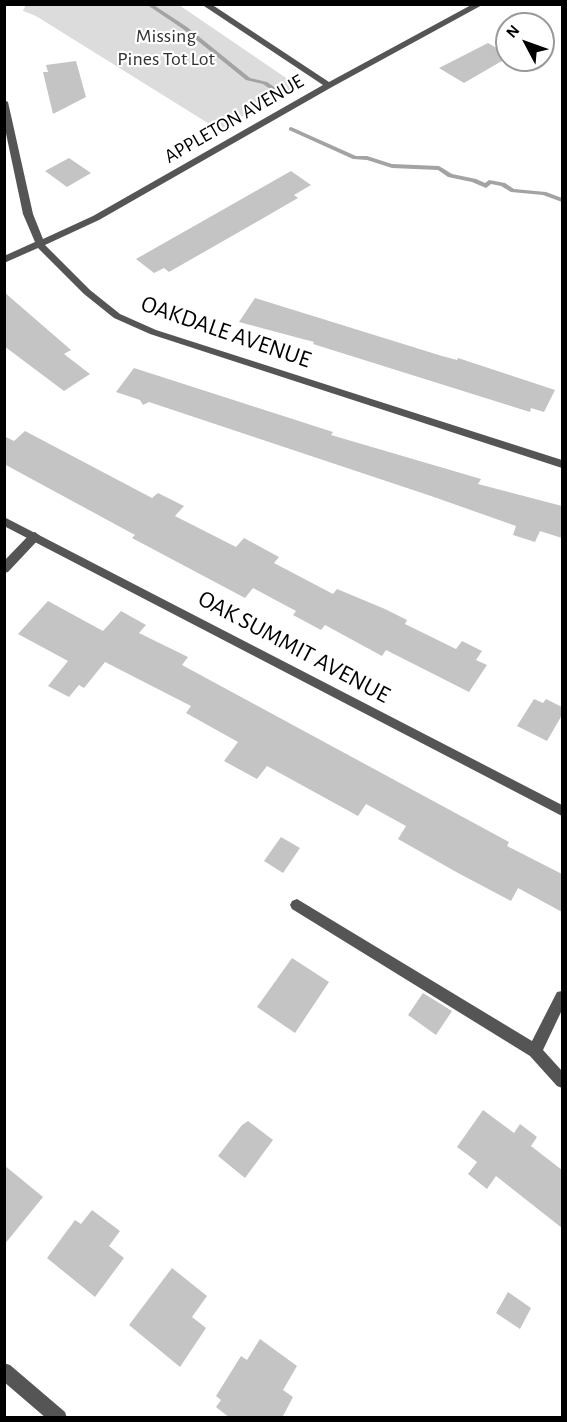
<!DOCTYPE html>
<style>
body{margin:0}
#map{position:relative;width:567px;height:1422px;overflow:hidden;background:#fff;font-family:"Alegreya Sans",sans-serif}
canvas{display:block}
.frame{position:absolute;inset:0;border:6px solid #000;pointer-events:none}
.north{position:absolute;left:495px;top:12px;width:60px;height:60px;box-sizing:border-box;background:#fff;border:2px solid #999;border-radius:50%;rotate:311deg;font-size:16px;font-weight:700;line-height:24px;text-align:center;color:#000}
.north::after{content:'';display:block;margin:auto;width:21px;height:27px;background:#000;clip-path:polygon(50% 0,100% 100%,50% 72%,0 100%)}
</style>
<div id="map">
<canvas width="567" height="1422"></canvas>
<div class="frame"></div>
<div class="north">N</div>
</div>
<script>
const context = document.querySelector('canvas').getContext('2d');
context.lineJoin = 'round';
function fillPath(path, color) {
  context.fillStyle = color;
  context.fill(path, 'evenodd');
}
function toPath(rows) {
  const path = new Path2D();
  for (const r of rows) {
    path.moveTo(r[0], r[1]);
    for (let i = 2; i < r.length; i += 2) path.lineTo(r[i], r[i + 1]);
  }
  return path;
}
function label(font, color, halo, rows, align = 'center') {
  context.font = font + ' "Alegreya Sans",sans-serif';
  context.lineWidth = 4.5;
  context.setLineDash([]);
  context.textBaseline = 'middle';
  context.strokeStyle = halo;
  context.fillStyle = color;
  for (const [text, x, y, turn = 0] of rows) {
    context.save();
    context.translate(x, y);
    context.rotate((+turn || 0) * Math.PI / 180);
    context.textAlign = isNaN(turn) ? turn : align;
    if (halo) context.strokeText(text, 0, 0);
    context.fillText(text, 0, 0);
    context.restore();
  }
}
fillPath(toPath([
 [26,4,179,5,292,82,294,87,219,130,36,16,23,11]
]), '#dcdcdc');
fillPath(toPath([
 [146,4,152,4,187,27,250,78,267,82,277,89,272,90,263,84,246,80,183,29,146,4],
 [291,127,356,156,367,156,392,164,439,166,452,174,476,179,485,183,489,180,505,183,514,189,546,192,562,198,562,202,543,195,511,192,501,186,491,184,486,188,472,182,448,177,438,170,392,168,367,160,353,159,289,130,289,128,291,127]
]), '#a3a3a3');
fillPath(toPath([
 [488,43,507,54,507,58,464,83,439,68],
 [76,61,86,97,53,114,43,72,48,72,46,65],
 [69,158,91,173,67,187,45,171],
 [291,171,311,185,294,195,298,198,260,220,169,272,164,268,154,273,136,259],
 [4,292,71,350,64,354,90,374,64,391,4,346],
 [255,298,442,356,457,360,458,358,555,390,544,412,531,408,530,412,313,344,314,342,239,322],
 [134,368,333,432,331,435,481,479,478,484,562,506,562,538,540,531,535,542,513,535,516,526,431,496,149,402,143,405,140,400,116,392],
 [25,431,152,498,158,493,184,506,175,516,236,547,244,538,279,557,274,563,333,594,337,589,385,609,407,620,405,624,456,649,462,641,482,651,476,660,487,665,469,692,386,650,382,656,325,625,321,630,293,615,296,611,253,588,245,598,132,538,135,535,4,464,4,436,14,441],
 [48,601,103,631,121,611,146,625,139,633,188,657,182,665,509,842,507,846,562,874,562,912,518,888,511,901,458,873,398,839,406,826,366,804,358,816,267,766,257,779,224,761,238,742,186,713,191,706,105,662,84,688,79,685,69,697,48,686,68,661,18,634],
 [534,699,543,703,546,699,562,707,562,715,547,741,517,726],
 [281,837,300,848,283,873,264,861],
 [292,958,329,982,295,1033,257,1007],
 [423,993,452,1011,436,1035,408,1015],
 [483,1110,514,1133,520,1124,537,1137,531,1146,562,1170,562,1228,496,1176,487,1189,468,1174,477,1162,457,1147],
 [248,1121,273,1140,245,1178,218,1156,242,1125],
 [4,1165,43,1197,4,1245],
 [92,1210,120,1231,109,1246,124,1258,95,1297,47,1258,75,1220,81,1224],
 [172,1268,207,1296,192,1317,206,1328,180,1367,129,1325],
 [508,1292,531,1308,520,1329,496,1313],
 [260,1339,297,1366,283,1390,293,1397,282,1418,230,1418,216,1407,221,1400,216,1396,241,1356,247,1360]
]), '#c4c4c4');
fillPath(toPath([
 [35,532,40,536,39,539,8,572,4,573,4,561,31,533,35,532],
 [297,899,532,1041,557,992,562,991,562,1010,543,1050,562,1071,562,1088,557,1086,530,1056,292,909,290,905,292,901,297,899]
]), '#555');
fillPath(toPath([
 [201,4,211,4,329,82,473,4,484,4,332,87,99,220,45,245,90,290,120,314,156,330,562,460,562,468,150,334,114,318,84,294,38,248,4,263,4,256,35,242,23,214,4,124,4,100,8,102,33,214,43,239,93,216,323,85,201,4],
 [4,517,562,805,562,816,4,526,4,517],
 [4,1363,10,1365,65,1412,67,1418,46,1418,4,1382,4,1363]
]), '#555');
label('20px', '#333', '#fff', [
 ["Missing",166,36],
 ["Pines Tot Lot",166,59]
]);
label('20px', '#000', '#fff', [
 ["APPLETON AVENUE",234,119,-30]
]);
label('24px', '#000', '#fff', [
 ["OAKDALE AVENUE",226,332,19],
 ["OAK SUMMIT AVENUE",294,647,28]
]);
</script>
